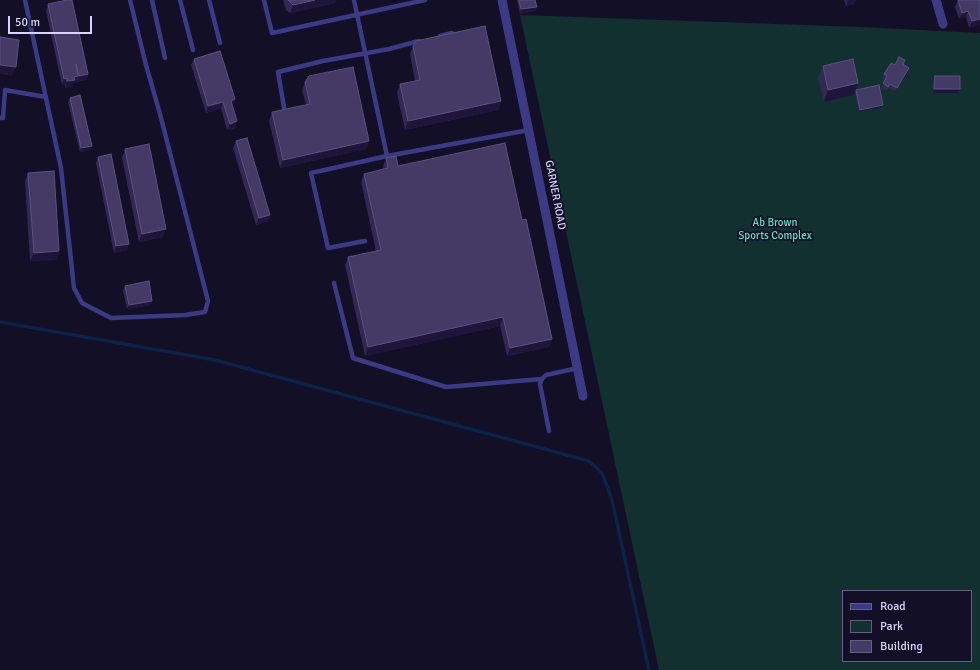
<!DOCTYPE html>
<style>
body{margin:0}
#map{position:relative;width:980px;height:670px;overflow:hidden;background:#130f26;font-family:Signika,sans-serif}
canvas{display:block}
.legend{position:absolute;left:842px;top:590px;width:130px;height:72px;box-sizing:border-box;background:#130f26;border:1px solid #625e7d;margin:0;padding:5px 7px;list-style:none;font-size:12px;color:#d9d4ff}
.legend li{display:flex;align-items:center;gap:8px;height:20px}
.legend b{width:20px;border:1px solid #625e7d}
.scale{position:absolute;left:8px;top:16px;width:84px;height:18px;box-sizing:border-box;border:2px solid #d9d4ff;border-top:0;padding-left:5px;font-size:12px;line-height:14px;white-space:nowrap;color:#d9d4ff;-webkit-text-stroke:3px #130f26;paint-order:stroke}
</style>
<div id="map">
<canvas width="980" height="670"></canvas>
<ul class="legend">
<li><b style="height:5px;background:#3d3a85"></b>Road</li>
<li><b style="height:11px;background:#12302f"></b>Park</li>
<li><b style="height:11px;background:#433a66"></b>Building</li>
</ul>
<div class="scale">50 m</div>
</div>
<script>
const context = document.querySelector('canvas').getContext('2d');
context.lineJoin = 'round';
function fillPath(path, color) {
  context.fillStyle = color;
  context.fill(path, 'evenodd');
}
function toPath(rows) {
  const path = new Path2D();
  for (const r of rows) {
    path.moveTo(r[0], r[1]);
    for (let i = 2; i < r.length; i += 2) path.lineTo(r[i], r[i + 1]);
  }
  return path;
}
function trace(path, color, width, dash) {
  context.strokeStyle = color;
  context.lineWidth = width;
  context.lineCap = dash ? 'butt' : 'round';
  context.setLineDash(dash || []);
  context.stroke(path);
}
function label(font, color, halo, rows, align = 'center') {
  context.font = font + ' Signika,sans-serif';
  context.lineWidth = 3.5;
  context.setLineDash([]);
  context.textBaseline = 'middle';
  context.strokeStyle = halo;
  context.fillStyle = color;
  for (const [text, x, y, turn = 0] of rows) {
    context.save();
    context.translate(x, y);
    context.rotate((+turn || 0) * Math.PI / 180);
    context.textAlign = isNaN(turn) ? turn : align;
    if (halo) context.strokeText(text, 0, 0);
    context.fillText(text, 0, 0);
    context.restore();
  }
}
fillPath(toPath([
 [520,15,861,27,980,33,980,670,659,670],
 [843,591,971,591,971,661,843,661]
]), '#12302f');
trace(toPath([
 [0,322,215,360,589,461,602,473,612,500,649,670]
]), '#0c2248', 3.5);
trace(toPath([
 [25,0,61,168,74,288,82,303,111,318,185,315,205,312,208,301,160,114,146,65,130,0],
 [152,0,165,58],
 [180,0,193,50],
 [209,0,220,43],
 [264,0,272,33,425,0],
 [354,0,387,156,529,130],
 [440,36,452,33],
 [285,113,278,72,323,61,389,49,419,41],
 [0,118,3,118,5,90,46,97],
 [365,241,328,248,311,173,387,156],
 [334,283,353,358,446,387,542,379],
 [549,431,540,384,542,379,546,375,578,368]
]), '#3d3a85', 4.5);
trace(toPath([
 [502,0,583,396],
 [936,0,943,24]
]), '#3d3a85', 9);
fillPath(toPath([
 [283,0,336,0,335,3,290,13,286,10],
 [517,0,535,0,537,7,535,11,520,14],
 [844,0,856,0,854,4,846,6],
 [958,0,980,0,980,25,980,24,969,28,966,17,959,19,955,7],
 [48,4,88,74,86,80,76,82,76,81,76,82,74,82,72,86,65,88,65,85,62,85,46,11],
 [413,46,501,101,498,110,405,130,397,93,400,84,415,81,410,54],
 [194,59,233,106,235,128,227,130,221,108,206,113,191,65],
 [903,64,909,68,908,72,895,92,889,88,886,91,881,88,885,80,882,78,884,74],
 [823,66,858,83,854,95,824,102,818,78],
 [935,76,958,93,933,93,933,80],
 [305,82,369,141,366,149,280,168,269,121,272,112,306,105,302,90],
 [856,90,883,105,882,107,859,112,855,92],
 [70,98,90,150,80,152,68,102],
 [236,141,270,215,268,221,256,225,233,148],
 [125,149,163,237,139,242,122,158],
 [98,157,129,244,127,250,114,253,96,163],
 [386,158,398,166,522,220,552,339,549,347,507,356,500,326,365,356,345,265,348,257,376,251,361,182,364,174,383,169,383,167],
 [28,173,59,251,56,260,30,261,25,181],
 [125,286,151,305,127,309,123,290]
]), '#312854');
fillPath(toPath([
 [315,0,336,0,335,3,290,13,293,5],
 [848,0,856,0,854,4,846,6],
 [537,7,535,11,520,14,521,9],
 [968,11,966,17,959,19,962,13],
 [980,19,980,24,969,28,972,21],
 [0,65,16,67,12,76,0,74],
 [909,68,908,72,895,92,897,88],
 [88,74,86,80,76,82,79,76],
 [78,76,76,82,74,82,72,86,65,88,67,81,74,77],
 [67,78,65,85,62,85,64,79],
 [858,83,854,95,824,102,828,90],
 [934,89,960,89,958,93,933,93],
 [235,99,233,106,231,101],
 [501,101,498,110,405,130,408,121],
 [223,102,221,108,206,113,208,106],
 [883,105,882,107,859,112,860,110],
 [237,121,235,128,227,130,230,124],
 [369,141,366,149,280,168,283,160],
 [92,146,90,150,80,152,81,148],
 [270,215,268,221,256,225,259,218],
 [166,229,163,237,139,242,142,234],
 [129,244,127,250,114,253,116,246],
 [59,251,56,260,30,261,34,253],
 [152,301,151,305,127,309,129,305],
 [503,317,500,326,365,356,368,347],
 [552,339,549,347,507,356,510,348]
]), '#1d163a');
const building = toPath([
 [67,0,72,0,88,74,79,76,76,64,78,76,74,77,75,80,67,81,67,78,64,79,48,4,67,0],
 [288,0,315,0,293,5,288,0],
 [519,0,535,0,537,7,521,9,519,0],
 [958,0,980,0,980,19,972,21,968,11,962,13,958,0],
 [485,26,501,101,408,121,400,84,420,80,413,46,416,41,485,26],
 [0,37,19,40,16,67,0,65,0,37],
 [220,51,235,99,231,101,237,121,230,124,223,102,208,106,194,59,220,51],
 [899,57,905,60,903,64,909,68,897,88,890,84,888,87,883,83,887,76,884,74,891,63,895,65,899,57],
 [853,59,858,83,828,90,823,66,853,59],
 [353,67,369,141,283,160,272,112,310,104,305,82,309,76,353,67],
 [935,76,960,76,960,89,934,89,935,76],
 [879,85,883,105,860,110,856,90,879,85],
 [80,95,92,146,81,148,70,98,80,95],
 [247,138,270,215,259,218,236,141,247,138],
 [505,143,522,220,526,219,552,339,510,348,503,317,368,347,348,257,381,250,364,174,388,168,386,158,396,156,398,166,505,143],
 [149,144,166,229,142,234,125,149,149,144],
 [111,154,129,244,116,246,98,157,111,154],
 [54,171,59,251,34,253,28,173,54,171],
 [149,281,152,301,129,305,125,286,149,281]
]);
fillPath(building, '#433a66');
trace(building, '#5a527e', 1);
label('11px', '#d9d4ff', '#130f26', [
 ["GARNER ROAD",555,195,79]
]);
label('11px', '#5fe0c0', '#130f26', [
 ["Ab Brown",775,223],
 ["Sports Complex",775,236]
]);
</script>
